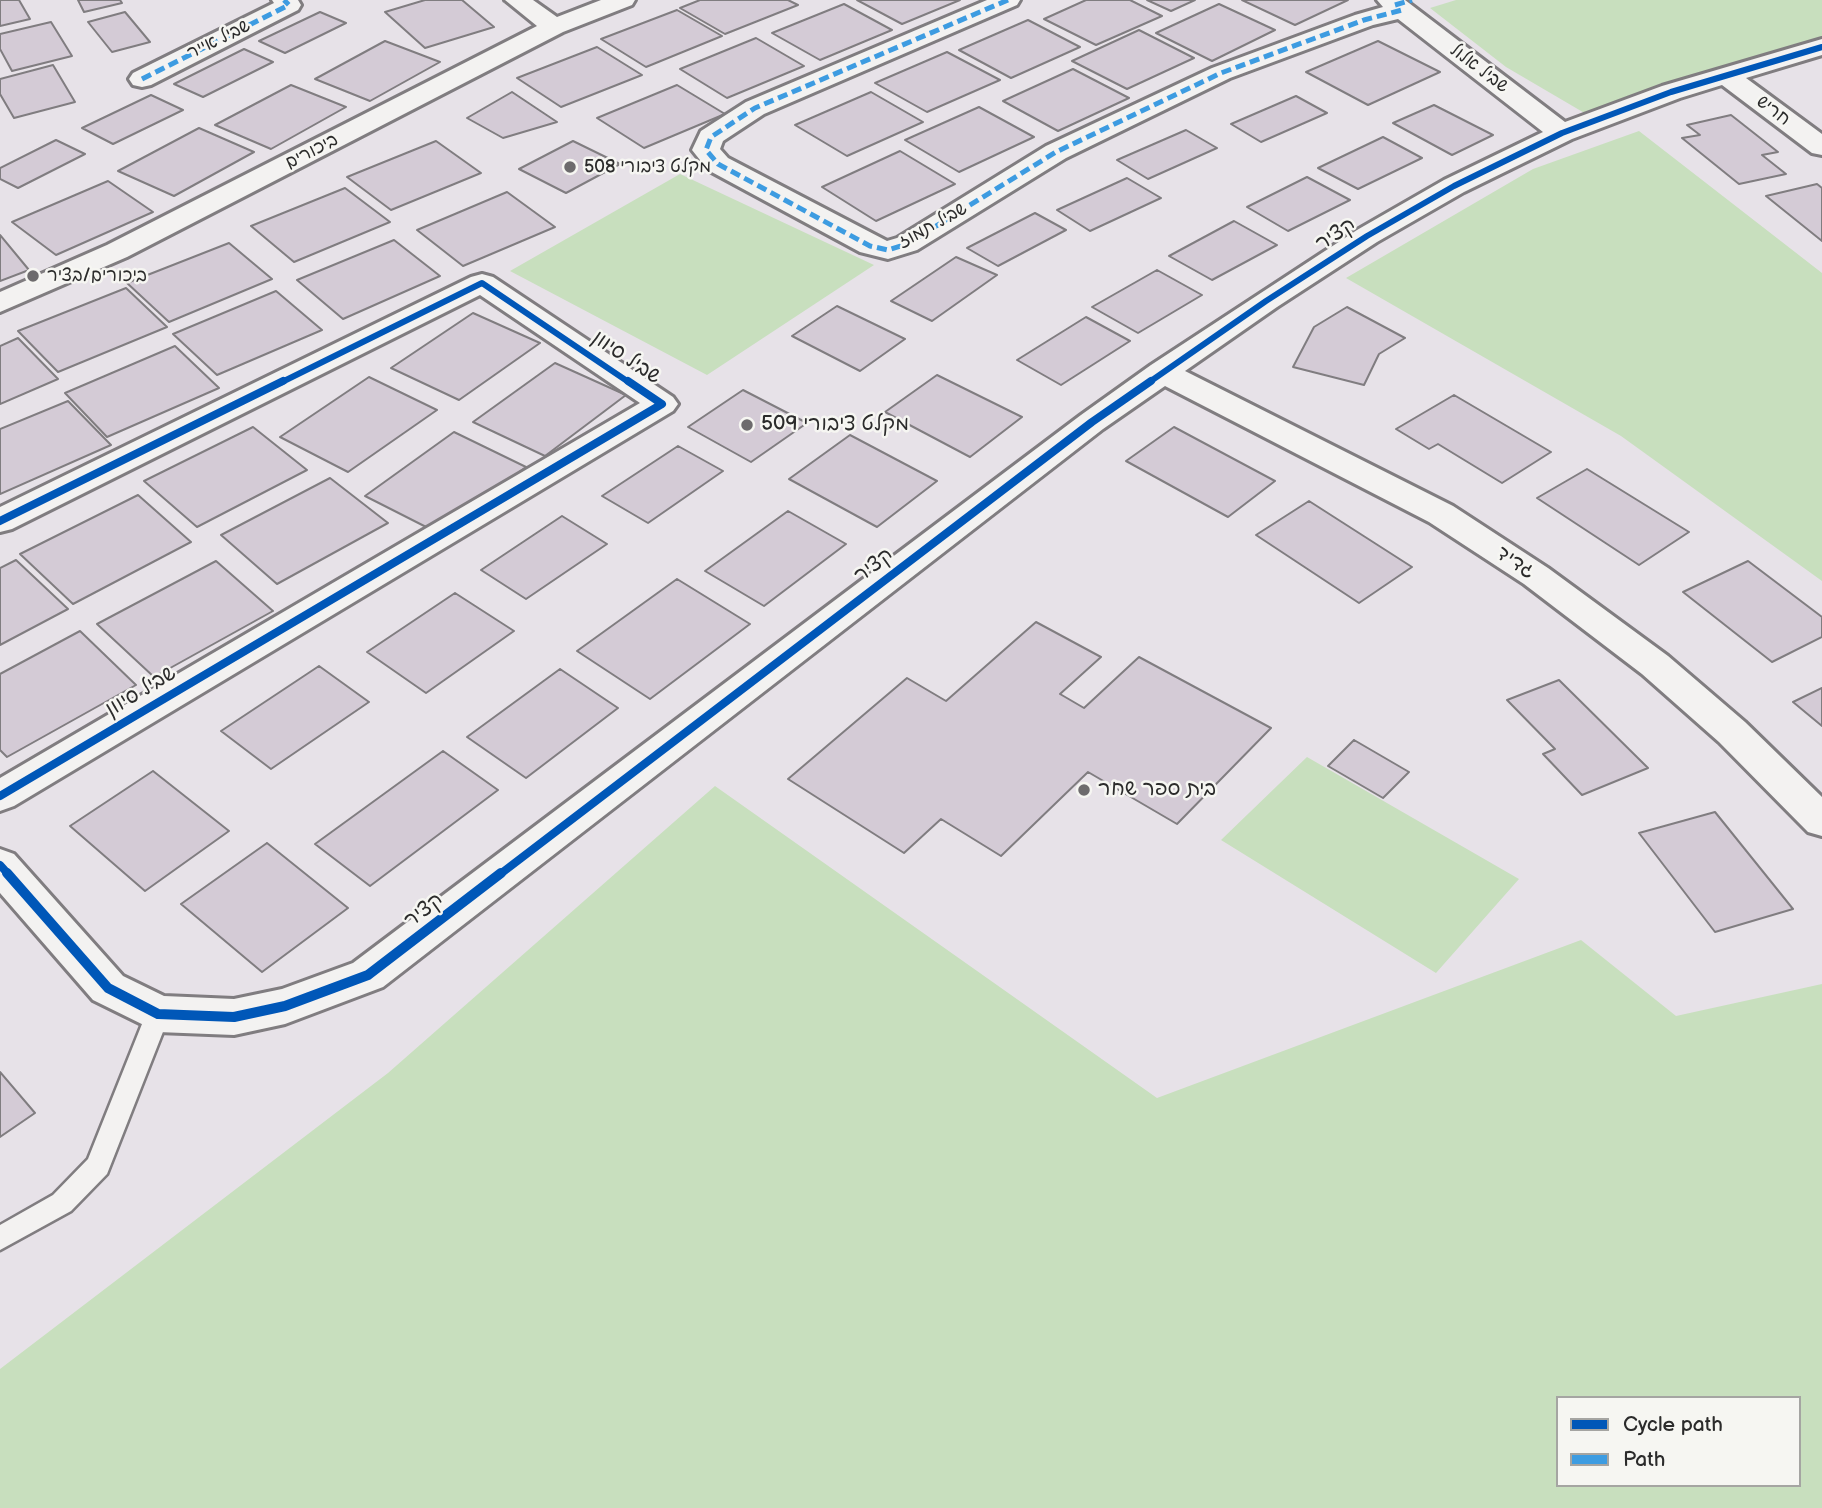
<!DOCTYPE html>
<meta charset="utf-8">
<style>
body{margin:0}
#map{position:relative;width:1822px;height:1508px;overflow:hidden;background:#e7e2e8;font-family:"Balsamiq Sans",sans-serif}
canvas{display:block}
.legend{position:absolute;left:1556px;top:1396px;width:245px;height:91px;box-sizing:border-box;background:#f6f6f2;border:2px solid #a5a5a2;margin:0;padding:9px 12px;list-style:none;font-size:21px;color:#2b2b2b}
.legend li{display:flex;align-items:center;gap:14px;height:35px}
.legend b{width:35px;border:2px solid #a5a5a2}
</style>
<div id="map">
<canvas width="1822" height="1508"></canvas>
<ul class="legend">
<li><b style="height:9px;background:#0057b8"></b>Cycle path</li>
<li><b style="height:9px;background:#3d9ce1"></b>Path</li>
</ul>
</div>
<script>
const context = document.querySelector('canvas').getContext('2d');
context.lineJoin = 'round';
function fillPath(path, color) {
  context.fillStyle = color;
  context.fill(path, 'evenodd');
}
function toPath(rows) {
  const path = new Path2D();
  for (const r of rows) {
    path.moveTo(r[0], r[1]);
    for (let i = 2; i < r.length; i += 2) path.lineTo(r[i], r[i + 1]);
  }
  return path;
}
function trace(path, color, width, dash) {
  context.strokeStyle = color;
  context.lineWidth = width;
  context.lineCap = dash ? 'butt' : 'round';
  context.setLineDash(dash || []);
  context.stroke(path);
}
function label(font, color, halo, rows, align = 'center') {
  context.font = font + ' "Balsamiq Sans","Playpen Sans Hebrew",sans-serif';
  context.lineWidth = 5;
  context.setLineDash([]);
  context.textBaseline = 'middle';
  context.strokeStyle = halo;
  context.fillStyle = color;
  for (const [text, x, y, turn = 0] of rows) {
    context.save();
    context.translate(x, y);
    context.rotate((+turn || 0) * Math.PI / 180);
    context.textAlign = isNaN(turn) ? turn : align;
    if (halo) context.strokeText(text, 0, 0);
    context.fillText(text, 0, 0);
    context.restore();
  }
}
fillPath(toPath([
 [1456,0,1822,0,1822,36,1593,118,1506,67,1430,8],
 [1639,131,1822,273,1822,581,1621,436,1346,278,1533,169],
 [680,174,874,265,707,375,510,271],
 [1307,757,1519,879,1436,973,1221,840],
 [715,786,1157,1098,1581,940,1676,1016,1822,984,1822,1508,0,1508,0,1369,388,1073],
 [1558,1398,1799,1398,1799,1485,1558,1485]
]), '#c8dfbe');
const building = toPath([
 [0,0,19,0,30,19,0,26,0,0],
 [78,0,120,0,122,3,84,12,78,0],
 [425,0,462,0,494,27,425,48,385,12,425,0],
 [700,0,788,0,798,5,725,34,680,8,700,0],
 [857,0,960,0,902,24,857,0],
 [1086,0,1130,0,1162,16,1096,45,1044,19,1086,0],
 [1147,0,1195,0,1171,11,1147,0],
 [1242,0,1348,0,1295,25,1242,0],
 [844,4,892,30,820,60,772,33,844,4],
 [1219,4,1275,30,1212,61,1156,33,1219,4],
 [677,10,722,36,646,67,601,39,677,10],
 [125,12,150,42,112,52,88,22,125,12],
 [320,12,346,23,285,53,259,41,320,12],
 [1028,20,1080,47,1011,78,959,50,1028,20],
 [51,22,72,56,12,71,0,49,0,34,51,22],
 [1139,30,1194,58,1127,89,1072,61,1139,30],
 [756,38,804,66,727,98,680,69,756,38],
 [385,41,440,62,370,101,315,79,385,41],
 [1378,41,1440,72,1368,105,1306,72,1378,41],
 [597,47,642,75,561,107,517,78,597,47],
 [244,49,273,62,203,97,174,84,244,49],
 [947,52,1000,80,927,112,875,83,947,52],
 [53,65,75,102,14,118,0,94,0,79,53,65],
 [1073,69,1129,98,1058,131,1003,101,1073,69],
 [291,85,346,107,271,149,215,125,291,85],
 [677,85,725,114,644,148,597,118,677,85],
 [512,92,557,122,503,138,467,118,512,92],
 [871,92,923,122,847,156,795,125,871,92],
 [151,95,183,110,113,144,82,128,151,95],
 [1296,96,1327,113,1261,142,1231,124,1296,96],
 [1434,105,1493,135,1452,155,1393,123,1434,105],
 [979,107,1034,137,959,172,905,140,979,107],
 [1731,115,1778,152,1762,155,1786,174,1739,184,1682,138,1700,135,1687,125,1731,115],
 [199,128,254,152,174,196,118,171,199,128],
 [1186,130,1217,148,1148,179,1117,160,1186,130],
 [1383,137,1422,158,1358,189,1318,168,1383,137],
 [56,140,85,154,18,188,0,179,0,168,56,140],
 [436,141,481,173,391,210,347,177,436,141],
 [573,141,620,164,566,193,519,169,573,141],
 [900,151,955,184,876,221,822,187,900,151],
 [1307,177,1350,200,1288,231,1247,207,1307,177],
 [1127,178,1161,198,1090,231,1057,210,1127,178],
 [108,181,153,212,56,255,12,222,108,181],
 [1817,184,1822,188,1822,241,1766,196,1817,184],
 [345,188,390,222,294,262,251,226,345,188],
 [507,192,555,227,463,266,417,230,507,192],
 [1035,213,1066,230,998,266,967,248,1035,213],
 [1234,221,1277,245,1212,280,1169,256,1234,221],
 [0,235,29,270,0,281,0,235],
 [394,240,440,276,343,319,297,280,394,240],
 [229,243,272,279,169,322,127,283,229,243],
 [956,257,997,275,932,321,891,301,956,257],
 [1157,270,1202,295,1138,333,1092,307,1157,270],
 [126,288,167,327,58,372,18,331,126,288],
 [276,291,322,330,217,375,173,334,276,291],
 [837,306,905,339,860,371,792,336,837,306],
 [1347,307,1405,338,1379,354,1364,385,1293,367,1314,327,1347,307],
 [473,313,540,343,459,400,391,368,473,313],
 [1086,317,1130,341,1061,385,1017,360,1086,317],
 [18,338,58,379,0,404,0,346,18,338],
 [175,346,219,388,107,437,65,393,175,346],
 [555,363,626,395,545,456,473,422,555,363],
 [937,375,1022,417,970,457,885,412,937,375],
 [369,377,437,410,348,472,280,437,369,377],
 [743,390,807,423,751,462,688,427,743,390],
 [1454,395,1551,452,1502,483,1438,444,1429,449,1396,429,1454,395],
 [68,401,111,445,0,494,0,429,68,401],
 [253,427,307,470,197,527,144,481,253,427],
 [1174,427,1275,481,1228,517,1126,461,1174,427],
 [454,432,526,467,438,533,365,496,454,432],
 [850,435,937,481,877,527,789,479,850,435],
 [678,446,723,471,648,523,602,496,678,446],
 [1587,469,1689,532,1639,565,1537,498,1587,469],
 [330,478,388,523,277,584,221,535,330,478],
 [138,495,191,542,73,604,20,554,138,495],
 [1309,501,1412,567,1359,603,1256,535,1309,501],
 [788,511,846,544,764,606,705,571,788,511],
 [562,516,607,544,526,599,481,570,562,516],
 [16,560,68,609,0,645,0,568,16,560],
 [216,561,273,611,154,677,97,624,216,561],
 [1748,561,1822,617,1822,637,1772,662,1683,592,1748,561],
 [677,579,750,624,650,699,577,651,677,579],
 [455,593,514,631,426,693,367,652,455,593],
 [1036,622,1101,657,1060,694,1084,708,1139,657,1271,728,1177,824,1088,772,1001,856,941,819,904,853,788,779,907,678,946,701,1036,622],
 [80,631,136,685,7,757,0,750,0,674,80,631],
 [319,666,369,702,271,769,221,731,319,666],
 [560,669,618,708,526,778,467,737,560,669],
 [1559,680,1648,768,1582,795,1543,754,1555,749,1507,700,1559,680],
 [1822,688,1822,726,1793,702,1822,688],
 [1354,740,1409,772,1383,798,1328,766,1354,740],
 [443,751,498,790,370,886,315,844,443,751],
 [153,771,229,831,145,891,70,826,153,771],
 [1715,812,1793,909,1715,932,1639,833,1715,812],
 [267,843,348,908,262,972,181,904,267,843],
 [0,1072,35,1113,0,1137,0,1072]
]);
fillPath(building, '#d4cbd6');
trace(building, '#807d80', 2);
const service = toPath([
 [158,1004,166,1007,170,1014,107,1174,71,1211,0,1250,0,1225,53,1195,88,1159,146,1014,150,1007,158,1004]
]);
const minor = toPath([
 [272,0,298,0,301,5,298,10,151,85,142,87,133,85,129,79,133,73,274,3,272,0],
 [505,0,533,0,557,17,601,0,635,0,632,5,563,32,127,257,0,312,0,292,107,245,537,26,505,0],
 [987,0,1020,0,1017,5,764,114,723,141,720,149,728,158,887,241,897,238,1046,146,1212,68,1355,15,1383,7,1377,0,1405,0,1565,122,1662,86,1822,39,1822,55,1746,78,1822,134,1822,155,1812,153,1722,85,1680,98,1572,139,1464,192,1377,242,1277,307,1185,371,1453,506,1548,568,1668,656,1745,722,1822,797,1822,836,1808,832,1719,742,1642,674,1524,584,1429,522,1165,386,1103,429,383,987,285,1024,234,1035,158,1032,93,1000,0,893,0,849,14,854,123,976,164,996,234,999,282,989,353,963,1081,415,1151,365,1357,230,1444,180,1543,132,1398,19,1373,25,1230,78,1066,158,917,250,888,259,860,252,708,170,692,150,701,131,746,102,987,0],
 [482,274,493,277,673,397,678,404,673,411,14,806,0,811,0,778,640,403,480,295,12,529,0,532,0,507,471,277,482,274]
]);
trace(service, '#807d80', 5);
trace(minor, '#807d80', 6);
fillPath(service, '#f3f2f1');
fillPath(minor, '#f3f2f1');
trace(toPath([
 [1008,0,755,108,711,137,706,150,718,164,870,246,888,250,907,244,1056,152,1221,73,1364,20,1402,10],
 [1395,5,1412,0],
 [142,79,289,5,284,0]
]), '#3d9ce1', 5, [10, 5]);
trace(toPath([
 [280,383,482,283,630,383],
 [1148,383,1266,301,1367,236,1454,186,1562,133,1671,92,1822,47]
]), '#0057b8', 6);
trace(toPath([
 [0,521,283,381],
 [0,796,662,404,628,381],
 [0,865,9,875],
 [499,875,1092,422,1151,381]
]), '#0057b8', 8);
trace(toPath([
 [7,873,108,988,158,1014,234,1017,285,1006,368,975,501,873]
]), '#0057b8', 10);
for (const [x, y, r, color] of [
 [570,167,7,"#6d6b6d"],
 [33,276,7,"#6d6b6d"],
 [747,425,7,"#6d6b6d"],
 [1084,790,7,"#6d6b6d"]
]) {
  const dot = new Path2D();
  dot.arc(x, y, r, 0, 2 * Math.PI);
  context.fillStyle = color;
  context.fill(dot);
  trace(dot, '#f6f6f2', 2.5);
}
label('18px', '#2b2b2b', '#f6f6f2', [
 ["שביל אייר",219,40,-26],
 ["שביל אלול",1479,69,37],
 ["חריש",1773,111,37],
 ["ביכורים",312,152,-27],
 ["שביל תמוז",933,226,-29]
]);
label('18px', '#2b2b2b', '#f6f6f2', [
 ["מקלט ציבורי 508",584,167],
 ["ביכורים/בציר",47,276]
], 'left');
label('21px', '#2b2b2b', '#f6f6f2', [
 ["קציר",1336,235,-33],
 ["שביל סיוון",626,358,34],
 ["גדיד",1515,563,33],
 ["קציר",874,566,-37],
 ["שביל סיוון",141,692,-31],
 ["קציר",424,911,-37]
]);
label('21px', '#2b2b2b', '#f6f6f2', [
 ["מקלט ציבורי 509",761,425],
 ["בית ספר שחר",1098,790]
], 'left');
</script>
